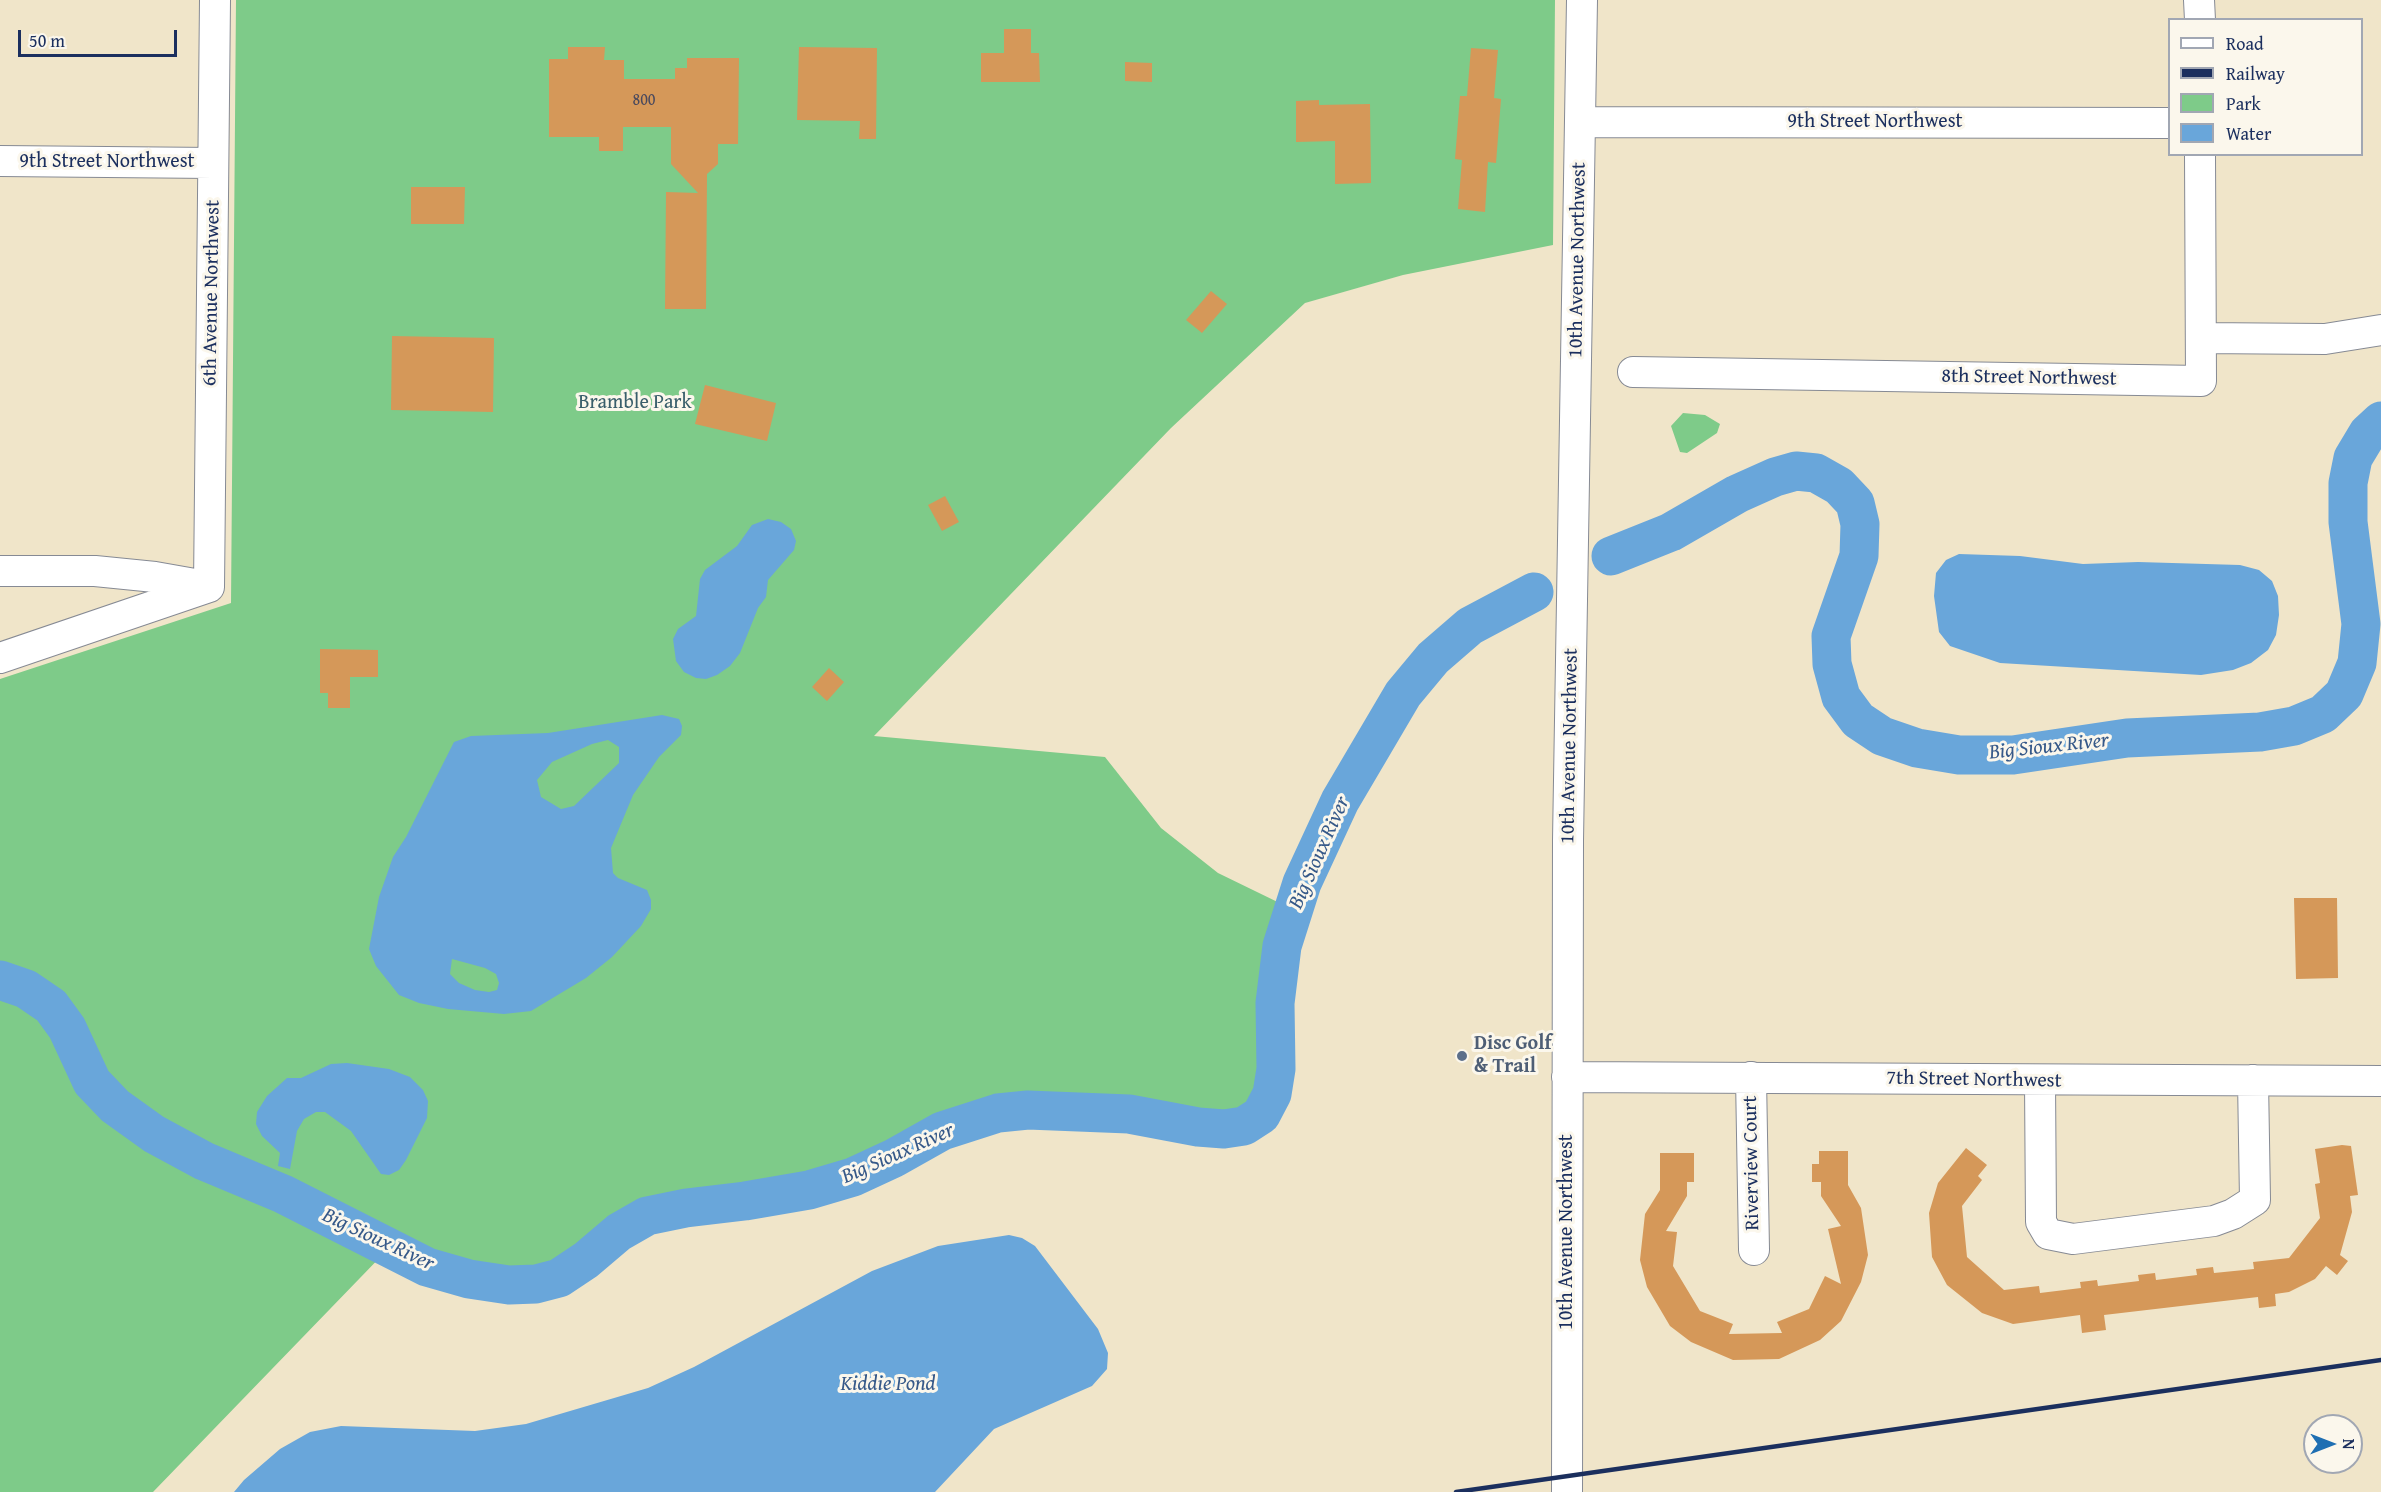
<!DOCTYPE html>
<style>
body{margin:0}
#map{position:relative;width:2381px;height:1492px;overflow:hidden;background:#f0e5c9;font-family:"Gentium Book Plus",serif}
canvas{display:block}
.legend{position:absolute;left:2168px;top:18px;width:195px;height:138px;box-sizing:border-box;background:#fbf7ec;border:2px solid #a1a7b3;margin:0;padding:8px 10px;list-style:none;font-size:18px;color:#1b2f5e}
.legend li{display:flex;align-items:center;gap:12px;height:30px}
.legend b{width:30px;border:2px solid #a1a7b3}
.north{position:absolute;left:2303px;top:1414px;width:60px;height:60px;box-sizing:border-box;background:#fbf7ec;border:2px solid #a1a7b3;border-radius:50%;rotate:90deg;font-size:16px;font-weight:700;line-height:24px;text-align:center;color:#1b2f5e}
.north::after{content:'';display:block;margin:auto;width:21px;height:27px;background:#1f6fb2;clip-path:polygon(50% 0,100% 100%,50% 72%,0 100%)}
.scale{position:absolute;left:18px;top:30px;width:159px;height:27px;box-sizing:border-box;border:3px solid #1b2f5e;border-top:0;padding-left:8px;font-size:18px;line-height:21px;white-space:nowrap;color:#1b2f5e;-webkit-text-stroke:4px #fbf7ec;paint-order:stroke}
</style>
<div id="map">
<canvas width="2381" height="1492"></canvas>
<ul class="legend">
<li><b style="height:8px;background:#fff"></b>Road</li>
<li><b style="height:8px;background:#1b2f5e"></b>Railway</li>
<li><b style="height:16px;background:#7ecb89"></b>Park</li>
<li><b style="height:16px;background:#69a6da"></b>Water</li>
</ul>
<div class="north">N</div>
<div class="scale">50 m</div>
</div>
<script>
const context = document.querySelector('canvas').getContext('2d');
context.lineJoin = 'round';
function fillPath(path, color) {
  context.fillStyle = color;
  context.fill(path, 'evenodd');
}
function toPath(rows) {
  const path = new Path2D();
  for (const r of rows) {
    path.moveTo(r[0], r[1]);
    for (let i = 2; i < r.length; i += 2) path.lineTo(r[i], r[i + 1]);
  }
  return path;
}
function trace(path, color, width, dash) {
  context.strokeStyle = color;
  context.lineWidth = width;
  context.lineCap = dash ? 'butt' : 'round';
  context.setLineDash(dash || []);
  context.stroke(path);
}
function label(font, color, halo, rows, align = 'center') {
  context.font = font + ' "Gentium Book Plus",serif';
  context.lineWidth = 6;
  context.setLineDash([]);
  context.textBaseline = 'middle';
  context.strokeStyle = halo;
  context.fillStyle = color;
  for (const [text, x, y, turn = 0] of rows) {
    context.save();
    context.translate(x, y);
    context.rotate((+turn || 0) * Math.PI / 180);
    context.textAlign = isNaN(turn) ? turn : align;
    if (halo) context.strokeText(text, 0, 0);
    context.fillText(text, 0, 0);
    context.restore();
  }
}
fillPath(toPath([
 [236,0,1555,0,1553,245,1403,275,1305,303,1171,428,874,736,1105,757,1161,828,1218,873,1294,910,1282,946,1275,1003,1276,1069,1272,1094,1261,1115,1244,1126,1224,1129,1198,1127,1129,1114,1028,1110,998,1113,942,1131,894,1158,853,1177,809,1190,745,1201,686,1208,647,1216,619,1232,586,1260,559,1278,536,1284,509,1285,469,1279,427,1267,389,1248,153,1492,0,1492,0,679,231,603],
 [1683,413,1705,415,1720,424,1717,433,1687,453,1680,452,1671,426]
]), '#7ecb89');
fillPath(toPath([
 [768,519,781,522,791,529,796,541,794,550,768,580,766,597,758,608,740,653,730,666,717,675,706,679,696,678,684,672,676,661,673,639,678,629,696,616,700,579,705,570,737,546,752,525],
 [1959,554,2020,556,2083,564,2138,562,2240,565,2259,570,2272,581,2278,596,2279,615,2276,635,2268,650,2251,663,2233,670,2201,675,2000,663,1950,646,1939,632,1934,596,1936,573,1946,560],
 [662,715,679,719,682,726,681,735,659,757,633,795,611,848,613,873,618,878,647,890,651,900,651,909,641,926,612,957,586,978,531,1011,504,1014,448,1009,419,1003,399,995,376,966,369,949,379,897,393,857,406,837,454,742,471,736,548,733],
 [608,740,619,747,619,763,574,806,561,809,541,797,537,780,552,762,592,744],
 [452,959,485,968,496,974,499,983,497,990,489,992,475,990,459,983,450,974],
 [347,1063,389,1069,410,1077,423,1090,428,1101,427,1118,406,1160,399,1170,389,1175,381,1174,351,1131,325,1112,316,1112,304,1119,297,1131,290,1169,278,1166,280,1153,262,1136,256,1124,257,1112,267,1096,287,1078,301,1078,331,1064],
 [1009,1235,1022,1238,1035,1246,1098,1329,1108,1353,1107,1369,1092,1386,994,1429,935,1492,234,1492,244,1480,280,1449,310,1432,341,1426,475,1431,526,1424,648,1388,694,1367,872,1271,938,1246]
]), '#69a6da');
trace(toPath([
 [1611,556,1671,532,1737,494,1775,477,1796,471,1816,473,1839,486,1855,503,1860,524,1859,556,1831,636,1832,664,1841,697,1858,720,1882,736,1917,748,1959,755,2013,755,2127,738,2260,732,2294,726,2323,714,2344,694,2357,663,2361,624,2348,522,2348,483,2353,458,2368,433,2381,421],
 [0,980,26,989,51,1006,67,1028,92,1082,115,1106,154,1134,204,1161,283,1194,427,1267,469,1279,509,1285,536,1284,559,1278,586,1260,619,1232,647,1216,686,1208,745,1201,809,1190,853,1177,894,1158,942,1131,998,1113,1028,1110,1129,1114,1198,1127,1224,1129,1244,1126,1261,1115,1272,1094,1276,1069,1275,1003,1282,946,1302,883,1340,801,1403,694,1433,658,1470,626,1534,592]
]), '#69a6da', 39);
fillPath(toPath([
 [1004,29,1031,29,1031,53,1039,53,1040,82,981,82,981,53,1004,53],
 [568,47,605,47,604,60,624,60,624,79,675,79,675,68,687,68,687,58,739,58,738,144,718,144,718,164,707,174,706,309,665,309,666,192,698,193,671,164,671,127,623,127,623,151,599,151,599,137,549,137,549,59,568,59],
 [799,47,877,48,876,139,859,139,860,121,797,120],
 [1471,48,1498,50,1494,98,1501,99,1496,163,1488,162,1485,212,1458,209,1462,160,1455,159,1460,96,1467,96],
 [1125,62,1152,63,1152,82,1125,81],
 [1319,100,1319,105,1370,104,1371,183,1335,184,1335,141,1296,142,1296,101],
 [411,187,465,187,464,224,411,224],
 [1211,291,1227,304,1202,333,1186,320],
 [392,336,494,338,493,412,391,410],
 [705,385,776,403,767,441,695,424],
 [945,496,959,522,942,531,928,505],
 [320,649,378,650,378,677,350,677,350,708,328,708,328,693,320,693],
 [829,668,844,682,827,701,812,687],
 [2294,898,2337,898,2338,978,2296,979],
 [2342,1145,2351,1146,2358,1195,2350,1196,2352,1212,2340,1255,2348,1261,2337,1275,2326,1266,2315,1279,2289,1292,2275,1294,2276,1306,2259,1308,2258,1297,2104,1315,2106,1330,2082,1333,2080,1315,2013,1324,1982,1313,1947,1285,1932,1257,1929,1213,1938,1183,1966,1148,1987,1165,1978,1176,1982,1180,1962,1206,1967,1257,2004,1290,2039,1286,2040,1293,2081,1288,2080,1282,2097,1280,2098,1286,2139,1281,2138,1275,2155,1273,2156,1280,2197,1275,2196,1269,2213,1267,2214,1273,2254,1269,2253,1262,2289,1258,2320,1218,2315,1184,2320,1183,2315,1149],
 [1819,1151,1848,1151,1848,1185,1861,1208,1868,1255,1861,1282,1841,1321,1820,1340,1779,1359,1733,1360,1691,1342,1670,1326,1647,1287,1640,1260,1645,1214,1660,1190,1660,1153,1694,1153,1694,1182,1687,1182,1687,1196,1666,1231,1677,1232,1673,1266,1700,1311,1733,1324,1729,1334,1782,1333,1777,1322,1809,1309,1825,1276,1841,1284,1828,1229,1841,1226,1821,1196,1821,1182,1812,1182,1812,1164,1819,1164]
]), '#d59859');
const minor = toPath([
 [2199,0,2200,20],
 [1580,122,2170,123],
 [0,161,213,163],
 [2201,338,2325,339,2381,330],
 [1633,372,2201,381,2200,154],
 [0,571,95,571,155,577,206,586],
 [209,587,215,0],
 [0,658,209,587],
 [1567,1077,2381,1081],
 [1751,1077,1754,1250],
 [2040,1081,2041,1222,2048,1234,2073,1239,2214,1221,2233,1214,2255,1200,2253,1080],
 [1567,1492,1568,840,1582,0]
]);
trace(minor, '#868a94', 32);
trace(minor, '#fff', 30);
trace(toPath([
 [1456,1492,2381,1360]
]), '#1b2f5e', 4.5);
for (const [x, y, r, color] of [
 [1462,1056,6,"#5c6f8a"]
]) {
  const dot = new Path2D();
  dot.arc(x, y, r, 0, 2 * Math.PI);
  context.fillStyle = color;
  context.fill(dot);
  trace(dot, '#fbf7ec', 2);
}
label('16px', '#4a495d', null, [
 ["800",644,101]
]);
label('20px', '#1b2f5e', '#fbf7ec', [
 ["9th Street Northwest",1875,122],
 ["9th Street Northwest",107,162],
 ["10th Avenue Northwest",1578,260,-89],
 ["6th Avenue Northwest",212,293,-89],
 ["8th Street Northwest",2029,378,1],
 ["10th Avenue Northwest",1570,746,-89],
 ["7th Street Northwest",1974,1080,1],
 ["Riverview Court",1752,1163,-91],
 ["10th Avenue Northwest",1567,1232,-90]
]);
label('20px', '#395e6b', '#fbf7ec', [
 ["Bramble Park",635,403]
]);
label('bold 20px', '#4e5e75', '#fbf7ec', [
 ["Disc Golf",1474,1044],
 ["& Trail",1474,1067]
], 'left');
label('italic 21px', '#365989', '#fbf7ec', [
 ["Big Sioux River",2049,747,-6],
 ["Big Sioux River",1320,853,-66],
 ["Big Sioux River",898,1154,-24],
 ["Big Sioux River",378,1240,25],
 ["Kiddie Pond",888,1385]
]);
</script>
